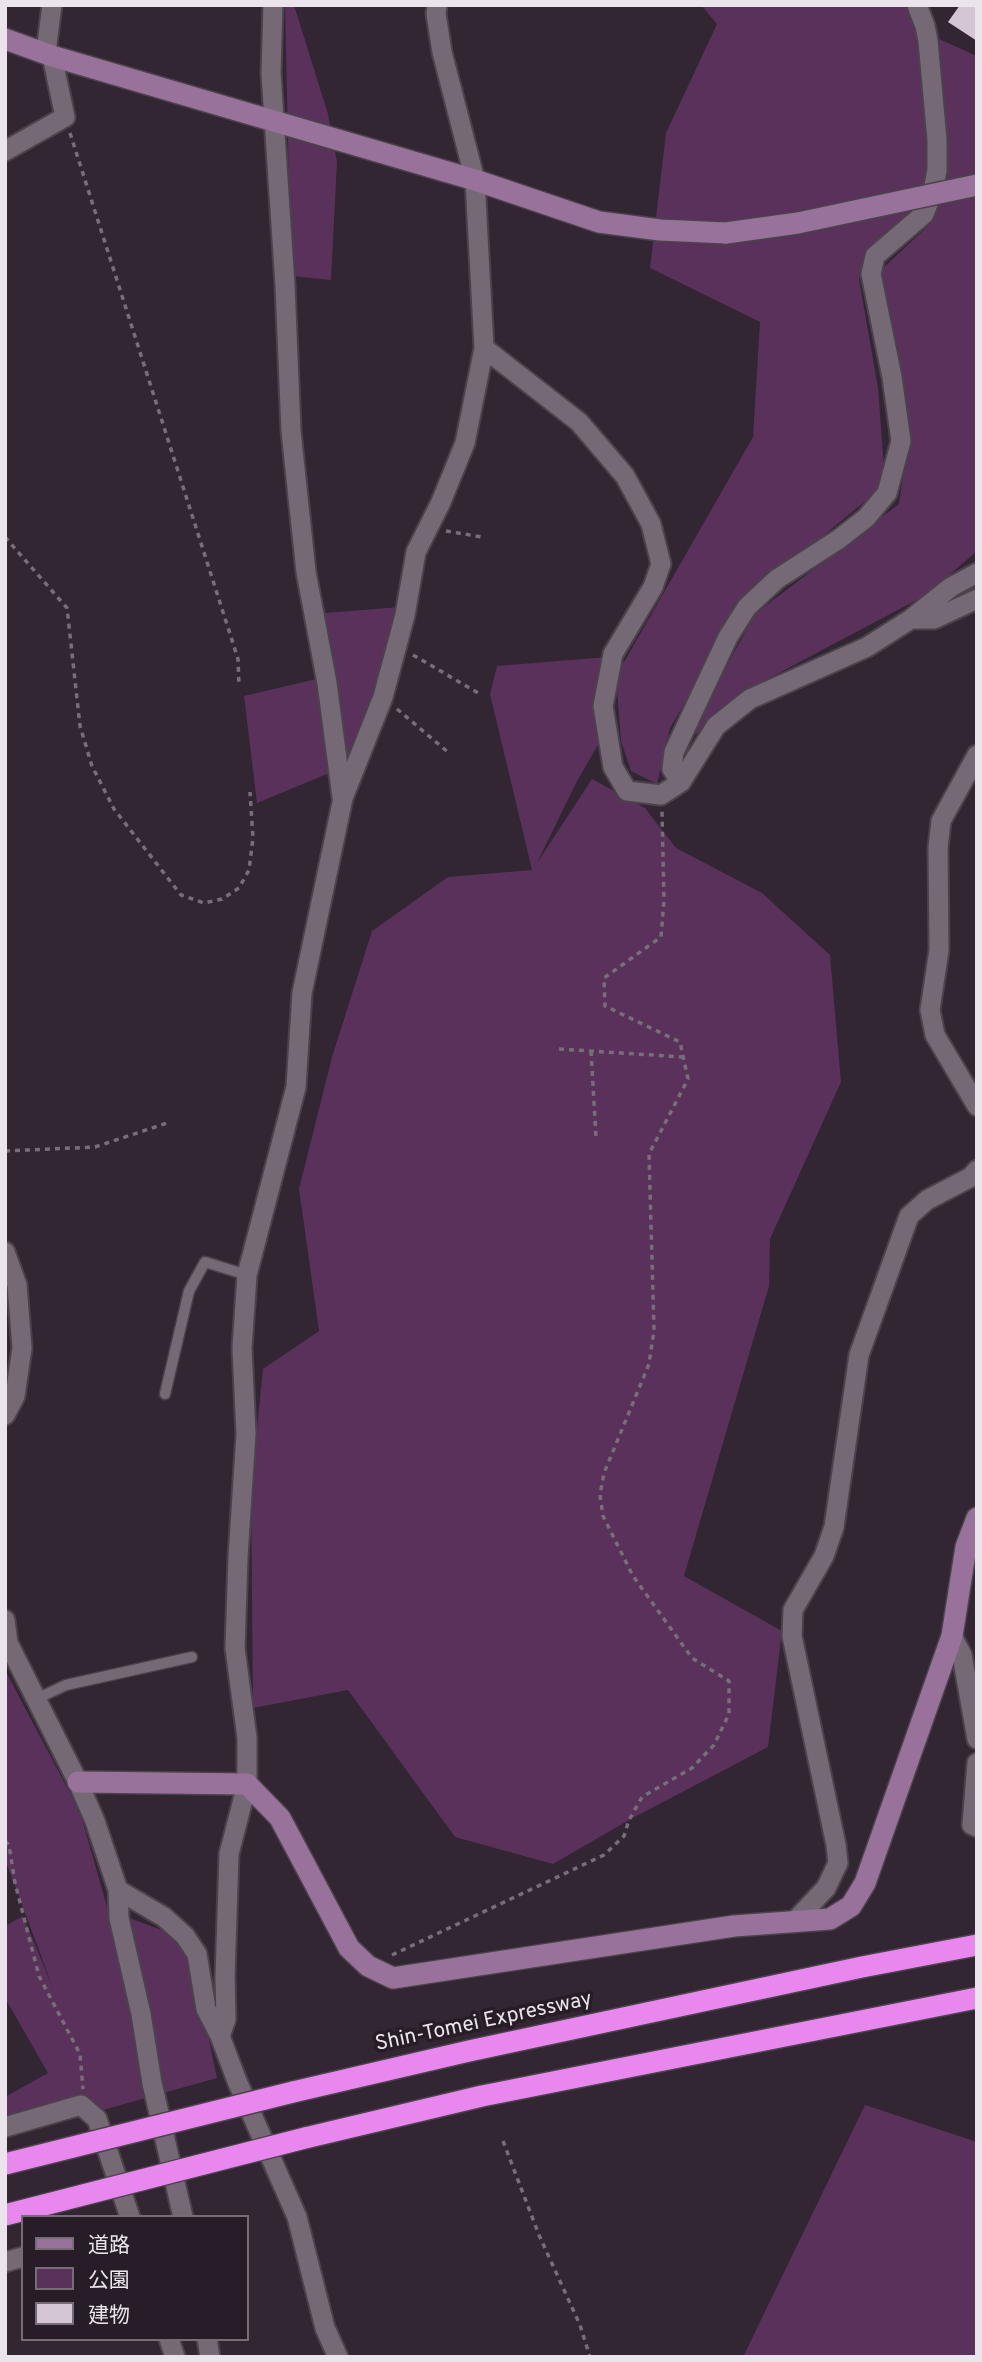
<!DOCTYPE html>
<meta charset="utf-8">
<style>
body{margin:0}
#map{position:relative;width:982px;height:2362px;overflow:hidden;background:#312632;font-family:Overpass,"Noto Sans JP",sans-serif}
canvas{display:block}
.frame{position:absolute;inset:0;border:7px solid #ece4ec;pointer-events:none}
.legend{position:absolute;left:21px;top:2215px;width:228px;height:126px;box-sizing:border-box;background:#271d28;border:2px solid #766d76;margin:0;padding:9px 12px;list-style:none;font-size:21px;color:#ece4ec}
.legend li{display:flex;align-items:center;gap:14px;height:35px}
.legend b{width:35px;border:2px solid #766d76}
</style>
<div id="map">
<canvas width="982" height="2362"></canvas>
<div class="frame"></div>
<ul class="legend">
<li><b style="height:9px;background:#98729a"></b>道路</li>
<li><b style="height:19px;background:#59315b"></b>公園</li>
<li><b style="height:19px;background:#d5c6d5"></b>建物</li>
</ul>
</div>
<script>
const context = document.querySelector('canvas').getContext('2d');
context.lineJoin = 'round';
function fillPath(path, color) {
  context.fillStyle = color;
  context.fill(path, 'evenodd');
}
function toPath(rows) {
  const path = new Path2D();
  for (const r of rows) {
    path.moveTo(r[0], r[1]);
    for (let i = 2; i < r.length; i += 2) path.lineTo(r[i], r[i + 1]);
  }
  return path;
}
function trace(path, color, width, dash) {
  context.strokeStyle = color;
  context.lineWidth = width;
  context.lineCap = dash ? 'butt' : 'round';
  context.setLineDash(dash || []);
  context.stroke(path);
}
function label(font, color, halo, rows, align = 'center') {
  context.font = font + ' Overpass,sans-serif';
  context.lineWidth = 7;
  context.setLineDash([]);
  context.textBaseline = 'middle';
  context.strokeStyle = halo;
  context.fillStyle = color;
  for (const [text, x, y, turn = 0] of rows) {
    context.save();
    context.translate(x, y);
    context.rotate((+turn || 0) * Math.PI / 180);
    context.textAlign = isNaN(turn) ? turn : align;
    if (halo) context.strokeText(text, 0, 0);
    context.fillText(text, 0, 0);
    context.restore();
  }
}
fillPath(toPath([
 [285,5,294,5,328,114,337,162,331,280,291,276],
 [701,5,907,5,917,32,925,99,930,188,919,207,866,251,859,279,878,388,884,468,875,493,745,600,670,728,657,784,631,771,621,741,616,676,753,437,760,322,650,268,666,133,717,24],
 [939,39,977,56,977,551,926,595,743,692,697,734,691,732,755,614,899,504,910,428,880,271,931,223,947,174],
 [400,607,374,711,344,767,257,803,244,696,325,677,325,613],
 [607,657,599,743,576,783,537,863,592,779,645,808,676,848,762,893,830,955,841,1082,770,1239,769,1286,684,1576,782,1631,768,1747,629,1820,553,1864,455,1837,348,1690,253,1708,251,1487,263,1369,319,1331,299,1189,332,1057,372,931,448,877,532,870,490,694,497,666],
 [5,1670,80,1812,108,1910,188,1940,217,2078,103,2110,5,2130,5,2097,48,2073,5,1998,5,1926,23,1916,53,1988,5,1859],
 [865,2105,977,2142,977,2357,743,2357]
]), '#59315b');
fillPath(toPath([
 [960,5,977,5,977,41,948,22]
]), '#d5c6d5');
const lane = toPath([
 [165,1394,189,1291,205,1262,247,1275],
 [36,1699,66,1685,192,1657]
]);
const street = toPath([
 [273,5,271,73,285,285,291,431,306,572,327,683,342,797],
 [46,52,52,5],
 [5,151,65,117,52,56],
 [484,348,579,422,625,476,651,524,661,564,653,587,613,654,603,706,613,767,627,791,661,795,681,782,716,726,750,699,867,647,911,619,951,587,977,573],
 [911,619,934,619,977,599],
 [977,755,941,821,938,848,939,950,930,1010,935,1035,977,1106],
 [681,782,672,769,674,752,728,637,747,607,777,579,839,539,866,518,887,493,901,441,892,377,871,274,875,256,924,214,933,191,937,170,937,140,928,41,925,26,917,5],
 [5,1252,17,1285,22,1348,15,1396,5,1415],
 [5,1620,8,1643,78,1782,95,1821,118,1890,119,1918,141,2014,152,2083,183,2217],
 [952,1636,962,1655,977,1739],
 [977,1763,972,1825,977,1827],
 [118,1890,164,1917,185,1936,197,1954,206,2009,220,2036,237,2081,297,2217,325,2328,338,2357],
 [794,1922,826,1888,838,1863,836,1845,792,1636,793,1610,824,1556,834,1527,859,1355,909,1216,927,1200,971,1177,977,1170],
 [220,2036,226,2019,225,1977,229,1854,247,1784,247,1738,235,1648,238,1557,246,1434,242,1348,247,1275,296,1087,302,993,343,798,383,697,405,615,416,552,441,502,465,443,484,348,475,180,442,52,436,14,437,5],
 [5,2127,81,2105,97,2119,130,2217],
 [5,2262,23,2257],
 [169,2339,175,2357],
 [207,2339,210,2357]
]);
const secondary = toPath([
 [5,39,52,56,475,180,599,222,660,230,726,233],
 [78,1782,247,1784,280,1818,349,1948,368,1966,393,1978,734,1926,830,1919,851,1906,865,1883,952,1636,966,1547,977,1518]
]);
const highway = toPath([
 [293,2092,469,2051,862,1967,977,1945],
 [305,2138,482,2096,977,1998]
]);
trace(lane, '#4c424c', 13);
trace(street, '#4c424c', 23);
trace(secondary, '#4c424c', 24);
trace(highway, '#4c424c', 24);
trace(toPath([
 [70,133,238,659,239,685],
 [446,531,482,537],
 [5,537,67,608,80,726,92,766,114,809,181,895,204,903,222,899,239,888,249,870,253,838,250,792],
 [413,655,480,694],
 [397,709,449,753],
 [559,1049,683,1057],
 [591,1051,596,1137],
 [5,1151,95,1147,167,1123],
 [5,1841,9,1845,15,1883,39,1976,80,2054,83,2089],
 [392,1955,604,1855,624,1836,629,1820,642,1797,692,1768,714,1745,729,1714,729,1681,692,1658,633,1576,603,1516,600,1495,604,1473,649,1364,654,1330,649,1154,688,1079,680,1042,605,1006,604,978,661,937,664,900,662,811],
 [503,2141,539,2235,580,2325,590,2357]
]), '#786e79', 3.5, [5, 5]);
trace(lane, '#766976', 10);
trace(street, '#766976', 19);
trace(secondary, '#98729a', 21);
trace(highway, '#e888ee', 21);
const secondaryBridge = toPath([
 [726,233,798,223,977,185]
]);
const highwayBridge = toPath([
 [5,2164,293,2092],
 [5,2215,305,2138]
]);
trace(secondaryBridge, '#4c424c', 24, []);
trace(highwayBridge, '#4c424c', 24, []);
trace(secondaryBridge, '#98729a', 21);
trace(highwayBridge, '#e888ee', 21);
label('21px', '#ece4ec', '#271d28', [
 ["Shin-Tomei Expressway",484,2023,-12]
]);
</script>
